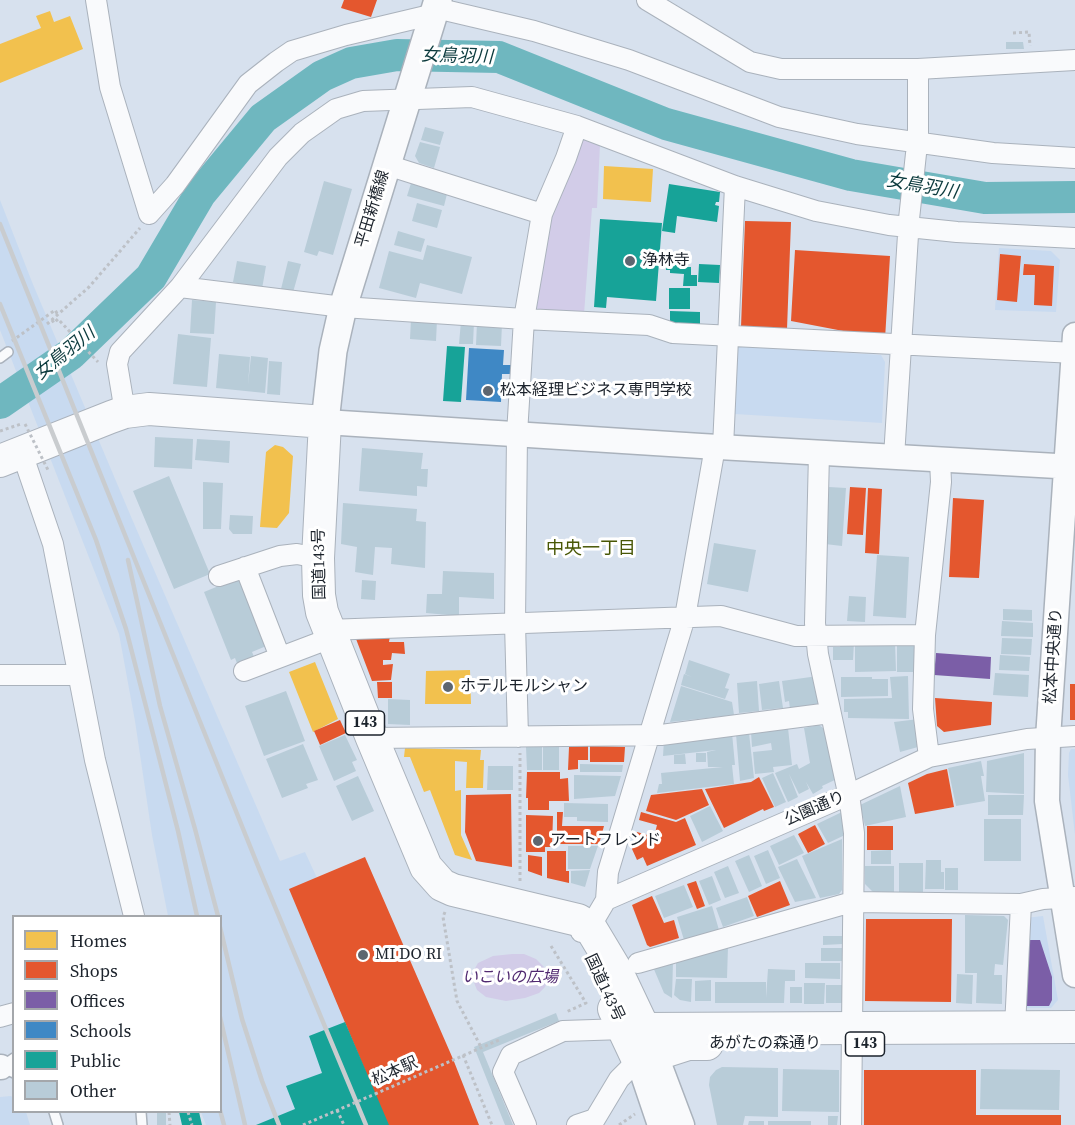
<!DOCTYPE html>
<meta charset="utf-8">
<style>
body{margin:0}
#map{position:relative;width:1075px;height:1125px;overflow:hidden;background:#d7e1ee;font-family:"Source Serif 4",serif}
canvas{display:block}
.legend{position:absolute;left:12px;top:915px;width:210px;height:198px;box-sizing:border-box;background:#fff;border:2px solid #a4a7ab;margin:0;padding:8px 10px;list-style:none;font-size:18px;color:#1c232c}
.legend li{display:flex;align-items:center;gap:12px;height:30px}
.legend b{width:30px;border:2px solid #a4a7ab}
</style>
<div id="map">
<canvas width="1075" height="1125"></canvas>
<ul class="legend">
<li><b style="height:16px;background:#f2c14e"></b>Homes</li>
<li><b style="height:16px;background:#e4572e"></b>Shops</li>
<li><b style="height:16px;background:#7b5ea7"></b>Offices</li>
<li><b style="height:16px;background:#3f88c5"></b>Schools</li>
<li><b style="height:16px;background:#17a398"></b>Public</li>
<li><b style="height:16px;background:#b8ccd8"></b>Other</li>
</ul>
</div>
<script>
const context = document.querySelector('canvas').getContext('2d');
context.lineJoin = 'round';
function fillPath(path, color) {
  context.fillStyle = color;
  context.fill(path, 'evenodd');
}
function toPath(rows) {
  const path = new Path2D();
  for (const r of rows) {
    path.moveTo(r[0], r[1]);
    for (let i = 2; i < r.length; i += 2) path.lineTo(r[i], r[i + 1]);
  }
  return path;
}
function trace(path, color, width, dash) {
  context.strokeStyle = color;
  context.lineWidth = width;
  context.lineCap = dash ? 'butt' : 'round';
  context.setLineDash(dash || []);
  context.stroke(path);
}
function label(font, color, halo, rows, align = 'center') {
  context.font = font + ' "Source Serif 4","Noto Sans JP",serif';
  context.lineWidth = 6;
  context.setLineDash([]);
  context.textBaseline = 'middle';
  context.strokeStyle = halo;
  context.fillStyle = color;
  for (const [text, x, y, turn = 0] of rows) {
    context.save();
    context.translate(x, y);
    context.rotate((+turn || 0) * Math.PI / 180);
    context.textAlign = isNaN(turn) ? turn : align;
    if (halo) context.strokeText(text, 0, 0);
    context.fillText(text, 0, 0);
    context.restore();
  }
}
fillPath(toPath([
 [0,200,32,282,132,519,280,861,305,852,317,878,478,1125,206,1125,201,1112,220,1112,220,916,168,916,152,835,135,721,119,634,0,330],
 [999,248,1051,251,1060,260,1056,312,995,310],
 [738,346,881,355,885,362,882,423,735,414],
 [1071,749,1075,749,1075,835,1068,775,1069,753],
 [1043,916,1058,1000,1051,1008,1019,1008,1025,918],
 [11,1096,13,1098,14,1112,26,1112,30,1125,0,1125,0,1097]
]), '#c8daf0');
fillPath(toPath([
 [580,140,587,140,600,144,597,208,592,208,584,314,542,312,534,306,549,217],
 [512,954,524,954,536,959,544,967,548,978,545,987,539,993,525,998,506,1001,486,997,477,990,471,975,478,963,493,956]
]), '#d2cce8');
fillPath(toPath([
 [68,352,0,413,0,394]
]), '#6fb7bf');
fillPath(toPath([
 [50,11,54,22,70,16,83,49,0,83,0,44,41,28,36,16],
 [604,166,653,169,651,202,603,199],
 [275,445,283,447,293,456,289,513,277,528,260,527,266,452],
 [315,662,338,719,313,732,289,672],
 [470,670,471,704,425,704,426,671],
 [405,748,481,750,480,760,484,760,483,788,466,788,467,762,455,761,455,791,461,790,461,835,472,860,455,855,430,790,424,792,410,757,404,757]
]), '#f2c14e');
fillPath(toPath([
 [344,0,377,0,371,17,341,8],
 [745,221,791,222,787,329,741,327],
 [795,250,890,256,885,339,791,321],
 [1000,254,1021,256,1017,302,997,300],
 [1024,264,1054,266,1052,306,1034,305,1035,275,1023,275],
 [850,487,866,488,863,535,847,534],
 [868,488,882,489,879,554,865,553],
 [953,498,984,500,979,578,949,577],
 [391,630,389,642,404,642,405,654,392,653,391,660,383,660,383,665,393,664,391,680,372,681,353,631],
 [377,682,392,682,392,698,378,698],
 [1070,684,1075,684,1075,720,1070,720],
 [935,698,992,702,991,725,944,732,937,726],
 [340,720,346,733,320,745,314,731],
 [588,746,588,760,578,760,578,769,568,770,569,747],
 [590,746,625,747,624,762,590,762],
 [947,769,954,807,915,814,908,783,927,774],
 [527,772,560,772,560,779,568,778,569,801,549,801,549,810,528,810,528,798,526,798],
 [759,777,774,807,764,811,763,809,724,828,705,789,751,782],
 [702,789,709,805,676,820,646,811,651,795],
 [511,794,512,867,476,861,465,832,466,795],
 [557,812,563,812,562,826,604,826,599,844,557,844],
 [641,812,676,822,685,818,696,845,647,866,643,857,637,860,632,849,637,832,654,837,657,825,639,820],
 [526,815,553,816,552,847,545,847,545,852,526,852],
 [815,825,825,844,808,853,798,834],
 [867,826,893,826,893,850,867,850],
 [547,851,566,851,566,871,569,871,569,883,547,878],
 [528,855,542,857,542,876,528,871],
 [365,857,453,1059,479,1125,388,1125,289,889],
 [696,881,705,906,697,909,687,884],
 [780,881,790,905,757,917,748,896],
 [652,896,664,923,674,920,679,938,650,947,647,945,632,905],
 [866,919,952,919,951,1002,865,1001],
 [864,1070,976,1070,976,1115,1061,1115,1061,1125,864,1125]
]), '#e4572e');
fillPath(toPath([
 [936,653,991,657,990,679,934,675],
 [1027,940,1040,940,1052,977,1052,1000,1049,1006,1021,1006]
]), '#7b5ea7');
fillPath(toPath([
 [469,348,504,350,503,365,512,365,512,374,502,374,501,402,466,400]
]), '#3f88c5');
fillPath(toPath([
 [669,184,720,192,719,202,716,202,715,205,719,206,717,222,677,216,675,233,662,231],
 [600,219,662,223,656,301,607,297,606,308,594,307],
 [660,259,680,259,680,267,691,267,691,275,697,275,697,286,683,286,684,274,670,273,670,270,666,270,666,265,660,265],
 [699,264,720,265,719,283,698,282],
 [669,288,690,288,690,309,669,309],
 [670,311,700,312,700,325,678,327,678,323,670,323],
 [447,346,465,347,461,402,443,401],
 [345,1022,389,1125,256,1125,295,1109,286,1086,322,1073,309,1036],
 [179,1112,199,1112,202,1125,182,1125]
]), '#17a398');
trace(toPath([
 [0,403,71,354,151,277,200,194,263,118,322,76,351,63,397,55,499,57,666,124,851,175,985,198,1075,197]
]), '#6fb7bf', 32);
fillPath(toPath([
 [1006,42,1023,42,1024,49,1006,49],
 [425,127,444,132,440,145,421,140],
 [420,142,440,147,434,168,419,163,415,156],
 [412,180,448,190,444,206,407,196],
 [324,181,352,189,333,255,319,251,317,256,304,252],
 [417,203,442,210,437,228,412,221],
 [398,231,425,239,421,252,394,245],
 [427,245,472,257,462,294,420,283,416,298,379,288,389,251,423,260],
 [237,261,266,266,262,289,233,282],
 [288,261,301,264,292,296,280,293],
 [192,300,216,302,214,334,190,333],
 [411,319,437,320,436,341,410,339],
 [461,321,474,322,473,344,459,344],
 [477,322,502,324,501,346,476,345],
 [178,334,211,338,207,387,173,384],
 [219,354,250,357,248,385,251,356,268,358,265,393,216,388],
 [269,361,282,362,280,395,267,394],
 [155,437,193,439,192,469,154,467],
 [197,439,230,441,229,463,195,460],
 [362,448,423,453,421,469,428,469,427,487,417,486,417,496,359,491],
 [169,476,210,574,174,589,133,491],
 [203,482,223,483,221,529,203,529],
 [829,487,846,488,842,546,825,544],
 [343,503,417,509,416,521,426,522,425,568,391,564,392,548,375,547,373,575,355,572,357,547,341,544],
 [230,515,253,516,252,534,233,534,229,529],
 [714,543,756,550,748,592,707,584],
 [877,555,909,557,906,618,873,616],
 [443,571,494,573,494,599,459,597,459,616,426,613,427,594,442,594],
 [243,576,271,644,252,652,255,659,238,666,235,658,231,660,204,592],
 [362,580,376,581,375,600,361,599],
 [849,596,866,597,865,622,847,621],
 [1003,609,1032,610,1032,621,1003,620],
 [1002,621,1033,623,1033,637,1001,636],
 [1002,638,1032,639,1031,655,1001,654],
 [840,642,854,642,853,660,833,660,833,647,840,647],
 [895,643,896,671,855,672,855,644],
 [897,643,918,643,918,672,897,672],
 [1000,655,1030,657,1029,671,999,670],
 [689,660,730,674,725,688,729,689,725,699,681,685,684,674,692,677,685,674],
 [995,673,1029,675,1028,697,993,695],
 [818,676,821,703,790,709,789,701,785,702,782,681],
 [908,676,909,719,848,718,848,712,844,712,844,699,892,698,890,677],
 [841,677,872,677,872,679,888,679,888,696,841,697],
 [757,681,759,711,739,713,737,683],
 [779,681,783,708,762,710,759,684],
 [681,686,732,702,734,715,670,722],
 [286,691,305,741,264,756,245,706],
 [388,699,410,700,410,725,388,724],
 [919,719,925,745,900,752,894,722],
 [819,725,827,731,839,778,822,786,823,788,813,794,806,782,809,789,799,794,789,774,798,797,788,802,775,773,797,764,799,769,810,763,804,728],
 [788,728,792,765,773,767,774,772,755,774,753,752,772,750,771,743,752,747,751,732],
 [732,733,735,765,732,765,734,784,657,793,659,784,662,784,661,773,723,767,708,767,707,752,716,750,663,756,664,740],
 [749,733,754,778,740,781,736,734],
 [345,735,357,760,352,762,356,771,334,781,319,746],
 [303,744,318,780,306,784,308,788,282,798,266,759],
 [526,747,542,747,542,770,527,770],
 [543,747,559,747,559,770,543,770],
 [696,753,706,753,706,762,696,762],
 [1024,753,1024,794,986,792,987,761],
 [685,754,686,764,674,764,674,755],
 [981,761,984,776,981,776,985,801,956,806,948,768],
 [580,764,623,765,622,772,580,772],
 [488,766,513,766,513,790,487,790],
 [773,773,786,802,775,807,762,778],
 [574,775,621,776,615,796,574,799],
 [358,776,374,811,352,821,336,786],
 [900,786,906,817,865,826,860,805],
 [988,795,1024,795,1023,815,988,815],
 [564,803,608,804,608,822,577,821,577,817,564,817],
 [710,806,723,831,702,842,690,816],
 [842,812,845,835,828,843,817,824],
 [984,819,1021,819,1021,861,984,861],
 [794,835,804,853,779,865,770,846],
 [842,839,842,890,839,894,820,898,802,856],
 [568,846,598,846,590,869,568,869],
 [768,850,780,878,766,884,754,856],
 [891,850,891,864,871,864,871,851],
 [749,855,762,886,749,892,735,861],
 [797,859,816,898,795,902,778,867],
 [926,860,941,860,941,872,944,872,944,889,925,889],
 [899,863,923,863,923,893,899,893],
 [728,866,739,893,725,898,714,872],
 [865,866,894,866,894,893,874,893,865,884],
 [945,868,958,868,958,890,945,890],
 [590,870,585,887,571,883,571,871],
 [712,876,721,900,709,905,699,881],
 [684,885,693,907,664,918,655,896],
 [747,897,754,916,723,927,716,908],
 [712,906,719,930,684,940,677,917],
 [965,915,1004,916,1008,920,1003,965,995,964,994,975,1002,975,1002,1004,976,1003,977,973,965,973],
 [823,936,843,936,843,944,823,945],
 [728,947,727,978,676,977,676,960],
 [821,948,843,948,843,961,821,961],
 [673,961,672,998,664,993,653,967],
 [805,963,840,963,840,979,805,978],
 [768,969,795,970,795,981,785,981,784,1003,715,1003,715,982,766,982,766,998],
 [957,974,973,975,972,1004,956,1003],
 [676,979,692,979,691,1002,680,1000,674,995],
 [711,980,711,1001,695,1001,695,981],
 [804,983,825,983,824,1004,804,1004],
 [826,985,843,985,843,1003,826,1003],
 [790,987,802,987,802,1003,790,1003],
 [556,1013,559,1021,483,1052,513,1125,505,1125,474,1047],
 [722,1067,778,1068,778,1117,745,1116,743,1125,717,1125,709,1085,710,1077,716,1070],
 [783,1069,839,1070,839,1112,782,1111],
 [981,1069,1060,1070,1059,1110,980,1109],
 [157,1112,166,1112,166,1125,157,1125],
 [828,1116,838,1116,837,1125,828,1125],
 [749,1121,764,1121,764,1125,748,1125],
 [768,1121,811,1121,811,1125,768,1125]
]), '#b8ccd8');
const service = toPath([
 [0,358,8,352],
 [14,1058,1,1067,14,1073],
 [54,1112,58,1125],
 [141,1112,142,1125]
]);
const minor = toPath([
 [96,0,110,87,149,214],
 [647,0,750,62,781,69,918,69,1075,60],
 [436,8,534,31,629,60,779,117,857,134,993,153,1075,158],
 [387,165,542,214],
 [149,214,175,185,248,84,276,62,292,51,346,35,426,16,433,17],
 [180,287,343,307,524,319,649,325,673,333,1075,353],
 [125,412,117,364,120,352,180,287,278,157,302,133,336,109,363,101,472,97,577,126,735,186,816,211,889,225,957,232,1075,238],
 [723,447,735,186],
 [22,453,53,544,95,760,134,916],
 [819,453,815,623,818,654,850,802,854,833,851,1125],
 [894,457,909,219,918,135,918,69],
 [245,567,280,657],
 [219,576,280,556,297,554,318,558],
 [327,630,721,616,796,636,925,635],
 [244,671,331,638],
 [0,675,78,675],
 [518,737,515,623,517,434,524,319,542,214,566,158,577,126],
 [372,738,661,735,830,713],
 [929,757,923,709,925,635,941,482,940,460],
 [606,900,608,872,685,617,715,447],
 [581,932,590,927,606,900,848,795,929,757,1027,739,1075,736],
 [638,963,852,902,1021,904,1043,899,1075,897],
 [0,1017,14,1013],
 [1015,1027,1021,904],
 [526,1125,503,1072,511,1055,563,1031,624,1029],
 [577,1125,595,1119,619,1079,638,1060]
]);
const tertiary = toPath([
 [1075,335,1048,738,1047,801,1075,975],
 [325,422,701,446,1075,467],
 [650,1040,682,1125],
 [638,1060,660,1125],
 [0,1067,1,1067]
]);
const secondary = toPath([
 [325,422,333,351,343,307,438,0]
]);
const trunk = toPath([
 [0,461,111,417,125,412,149,409,325,422,318,558,319,595,322,612,372,738,426,867,442,885,453,890,578,920,590,927,617,972,644,1029,1075,1027],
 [614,1009,638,1060,688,1044,707,1044]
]);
trace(service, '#aab2bc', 12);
trace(minor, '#aab2bc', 22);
trace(tertiary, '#aab2bc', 27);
trace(secondary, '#aab2bc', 30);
trace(trunk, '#aab2bc', 34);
trace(toPath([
 [1013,33,1029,32,1030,46],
 [52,320,54,323,58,319,98,362],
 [47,324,89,287,140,228],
 [12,341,55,310,58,315],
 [0,431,21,424],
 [520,881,520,753],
 [445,912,443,917,457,1001,481,1047],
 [551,946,586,1003,566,1012],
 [463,1055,492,1125],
 [375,1094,499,1040],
 [337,1110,344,1125],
 [169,1112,170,1125],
 [188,1112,192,1125],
 [619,1125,635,1114]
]), '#bdc1c7', 3, [3, 3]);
trace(service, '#f9fafc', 9);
trace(minor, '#f9fafc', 20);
trace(tertiary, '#f9fafc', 24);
trace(secondary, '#f9fafc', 27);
trace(trunk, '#f9fafc', 32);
trace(toPath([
 [0,224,258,866,366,1125],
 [0,304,96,540,126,629,178,831,197,916],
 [128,560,160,706,195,829,218,916],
 [220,927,242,1019,262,1081,279,1125],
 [220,1017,245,1125],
 [220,1110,224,1125]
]), '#c9cccf', 4.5);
trace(toPath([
 [25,424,49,472],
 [303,1125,375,1094]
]), '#bdc1c7', 3, [3, 3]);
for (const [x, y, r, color] of [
 [630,261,6,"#5d6670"],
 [488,391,6,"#5d6670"],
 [448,687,6,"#5d6670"],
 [538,841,6,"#5d6670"],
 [363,955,6,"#5d6670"]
]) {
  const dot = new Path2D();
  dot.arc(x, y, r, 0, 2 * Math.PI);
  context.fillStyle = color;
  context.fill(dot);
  trace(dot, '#fff', 2);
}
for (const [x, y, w] of [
 [365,723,39],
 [865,1044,39]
]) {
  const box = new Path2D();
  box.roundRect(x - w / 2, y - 12, w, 24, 4.5);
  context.fillStyle = '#fff';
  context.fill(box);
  trace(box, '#1c232c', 1.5);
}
label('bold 15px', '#1c232c', null, [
 ["143",365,723],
 ["143",865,1044]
]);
label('16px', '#1c232c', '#fff', [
 ["平田新橋線",373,209,-73],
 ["国道143号",320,564,-91],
 ["松本中央通り",1054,656,-86],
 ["公園通り",815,809,-23],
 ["国道143号",604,988,65],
 ["あがたの森通り",765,1044],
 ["松本駅",395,1072,-24]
]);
label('16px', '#1c232c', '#fff', [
 ["浄林寺",642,261],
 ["松本経理ビジネス専門学校",500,391],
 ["ホテルモルシャン",460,687],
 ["アートフレンド",550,841],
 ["MI DO RI",375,955]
], 'left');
label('italic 16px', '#512a71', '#fff', [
 ["いこいの広場",510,978]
]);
label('italic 18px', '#0b3a3d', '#fff', [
 ["女鳥羽川",457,57,2],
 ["女鳥羽川",922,187,10],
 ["女鳥羽川",65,354,-39]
]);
label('18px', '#485705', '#fff', [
 ["中央一丁目",591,549]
]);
</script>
